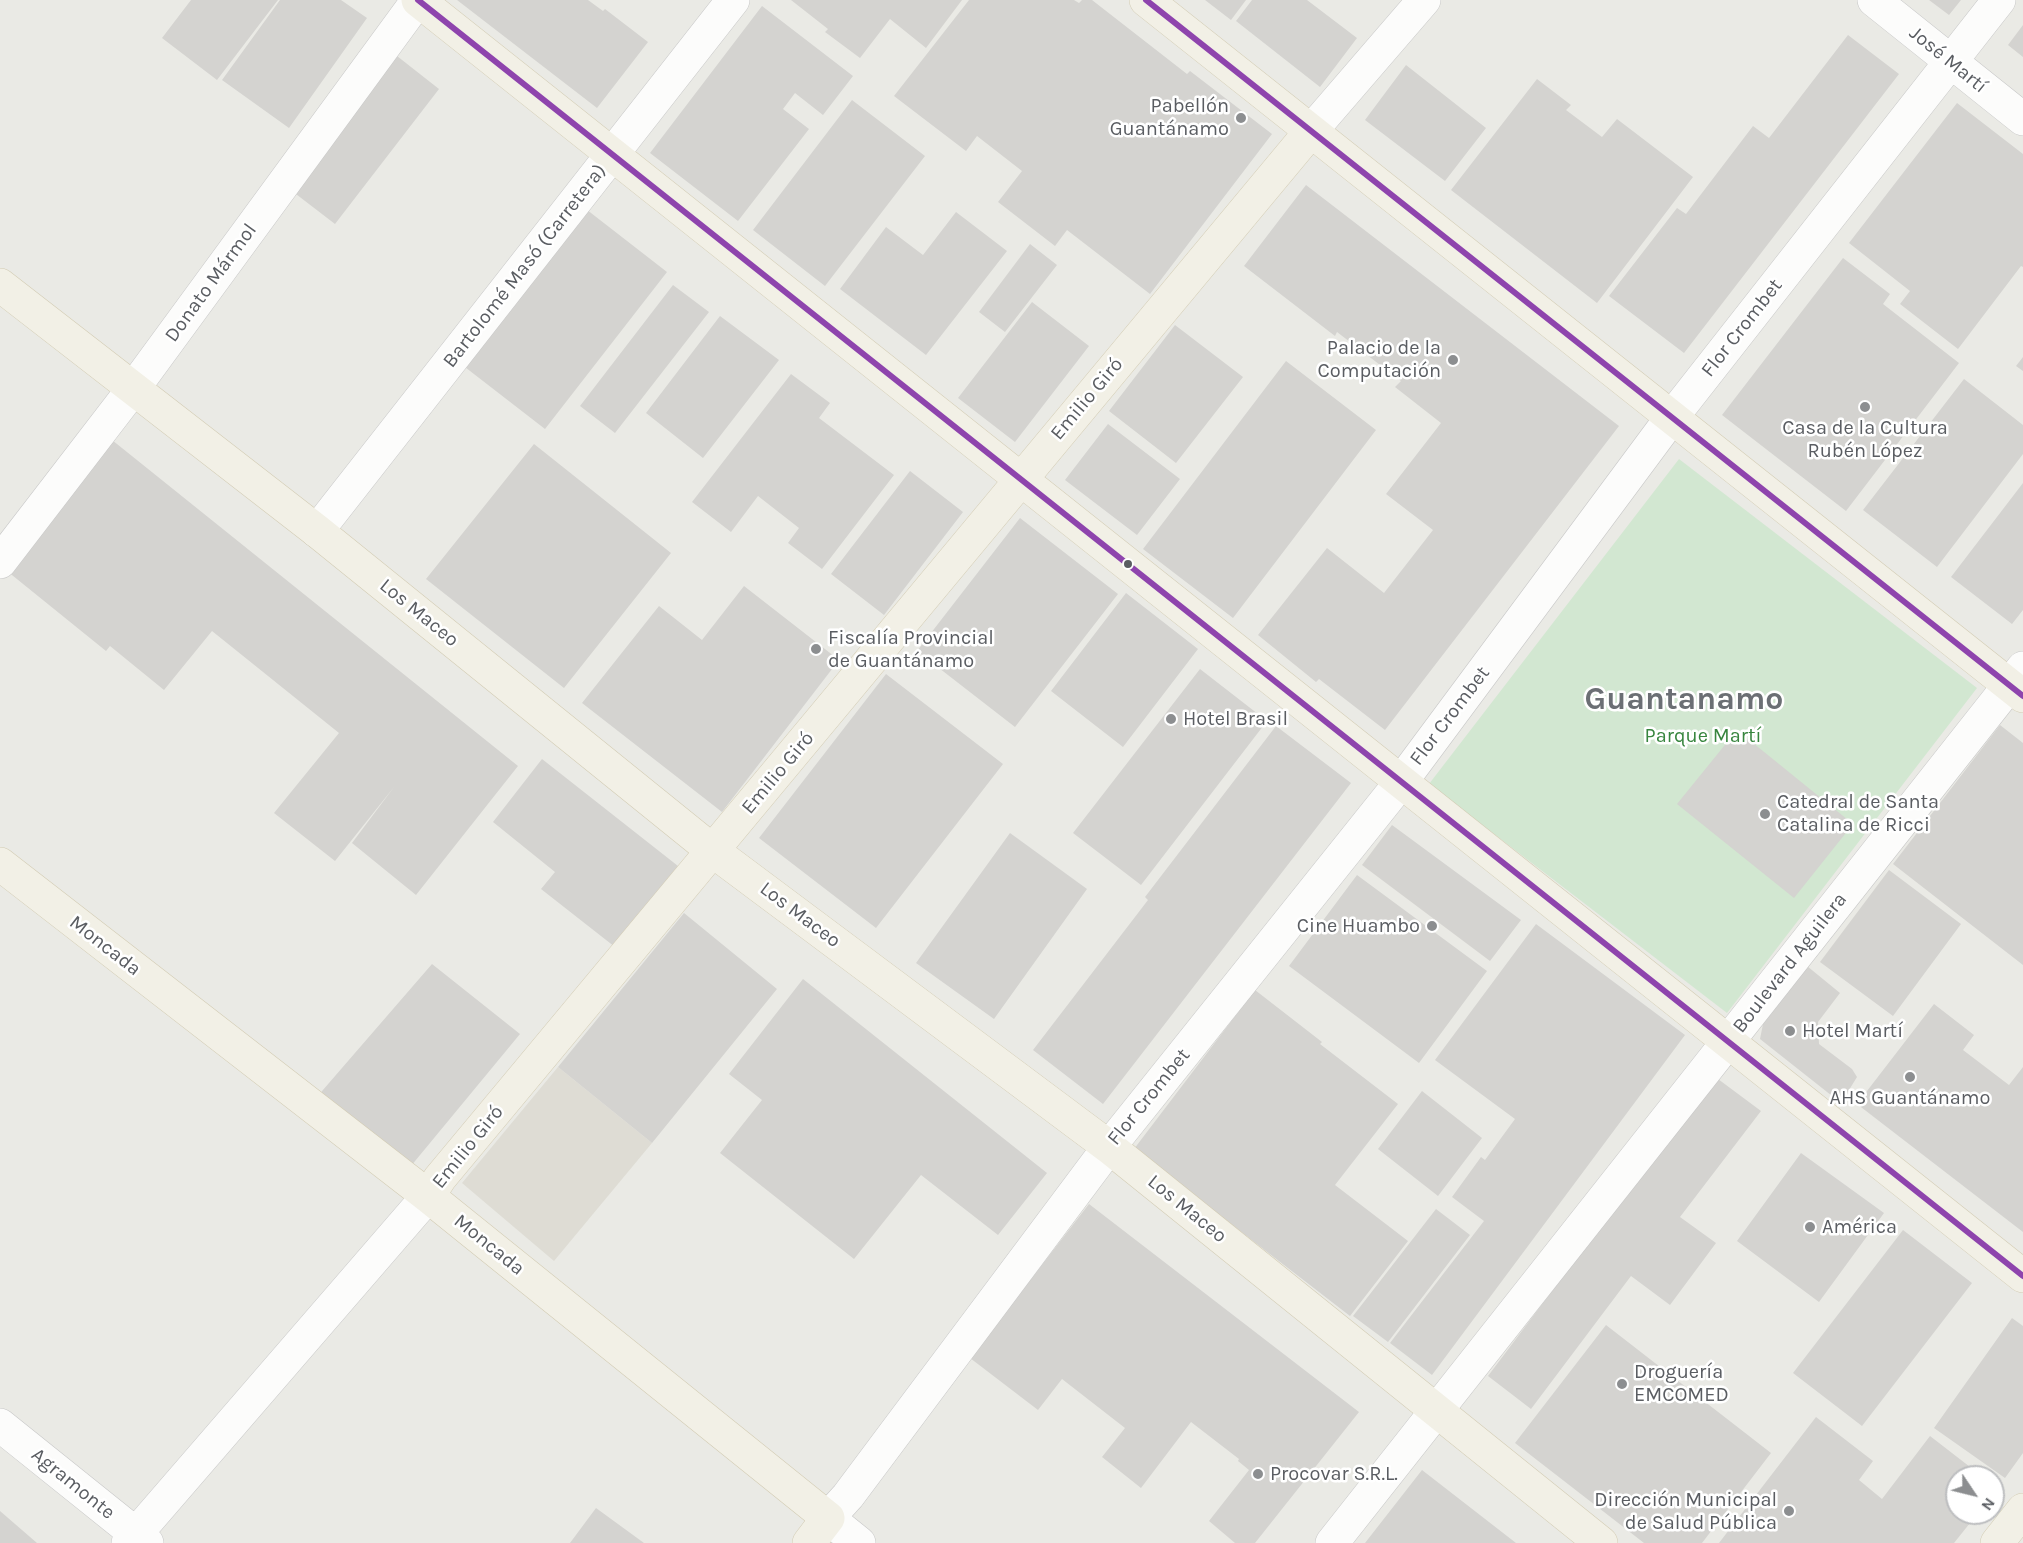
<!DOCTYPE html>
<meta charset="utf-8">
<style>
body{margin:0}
#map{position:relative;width:2023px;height:1543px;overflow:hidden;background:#eaeae5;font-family:Karla,sans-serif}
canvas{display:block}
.north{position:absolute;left:1945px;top:1465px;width:60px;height:60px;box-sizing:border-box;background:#fff;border:2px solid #bdbec0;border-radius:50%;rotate:125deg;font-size:16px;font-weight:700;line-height:24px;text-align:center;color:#5a5d62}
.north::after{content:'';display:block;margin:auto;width:21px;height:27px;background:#8c8e90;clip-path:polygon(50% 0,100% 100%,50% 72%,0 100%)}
</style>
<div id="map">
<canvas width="2023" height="1543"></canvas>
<div class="north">N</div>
</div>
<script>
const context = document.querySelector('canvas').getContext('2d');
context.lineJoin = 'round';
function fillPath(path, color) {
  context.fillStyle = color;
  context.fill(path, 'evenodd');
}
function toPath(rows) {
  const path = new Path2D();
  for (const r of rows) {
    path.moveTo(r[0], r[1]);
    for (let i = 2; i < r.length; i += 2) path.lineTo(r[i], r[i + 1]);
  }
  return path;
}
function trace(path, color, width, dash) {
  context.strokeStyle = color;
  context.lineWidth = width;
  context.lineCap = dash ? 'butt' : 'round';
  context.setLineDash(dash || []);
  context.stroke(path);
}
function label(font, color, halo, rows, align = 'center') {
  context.font = font + ' Karla,sans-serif';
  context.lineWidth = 5;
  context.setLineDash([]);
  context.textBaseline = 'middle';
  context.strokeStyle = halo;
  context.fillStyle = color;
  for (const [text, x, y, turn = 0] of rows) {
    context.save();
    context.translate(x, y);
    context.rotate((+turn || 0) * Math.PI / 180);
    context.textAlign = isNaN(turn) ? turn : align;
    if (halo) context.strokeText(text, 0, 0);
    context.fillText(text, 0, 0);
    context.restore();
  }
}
fillPath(toPath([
 [558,1067,652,1143,554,1261,462,1183]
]), '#dedcd4');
fillPath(toPath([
 [1679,459,1977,688,1727,1013,1429,784]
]), '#d2e7d1');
fillPath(toPath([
 [191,0,278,0,217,80,162,38],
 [280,0,341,0,367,18,289,128,222,80],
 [457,0,588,0,603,11,605,9,648,42,597,108],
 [791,0,962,0,926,48,890,19,860,58,825,32,828,29],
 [969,0,1074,0,1079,3,1082,0,1092,0,1187,74,1190,71,1272,134,1150,294,1067,230,1055,246,998,202,1022,171,977,136,966,151,894,96],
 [1205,0,1246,0,1231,20],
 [1252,0,1307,0,1357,38,1320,87,1236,21],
 [1929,0,1961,0,1949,15],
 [762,6,853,76,823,115,795,93,783,109,809,129,738,221,650,153],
 [2023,25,2023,57,2008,45],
 [1848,35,1899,74,1684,353,1609,296,1677,208,1686,214,1753,126,1769,138],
 [397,56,439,89,335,224,292,191],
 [1406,65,1486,128,1445,181,1365,120],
 [1537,79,1571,105,1566,110,1602,137,1617,119,1693,177,1597,303,1451,190],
 [852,100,925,156,825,286,753,230],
 [1957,103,2023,154,2023,267,2021,266,1958,349,1900,304,1910,291,1849,243],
 [1306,185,1619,426,1385,730,1319,679,1316,682,1258,635,1327,548,1384,593,1433,530,1386,494,1441,423,1395,387,1401,381,1337,332,1335,336,1244,266],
 [582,206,667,272,545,429,461,364],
 [956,212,1007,251,926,355,840,289,886,227,923,255],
 [1030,244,1057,265,1005,332,979,312],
 [1843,258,1890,294,1883,304,1959,363,1846,511,1722,415],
 [673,285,709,312,615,433,580,406],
 [1032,302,1089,346,1015,442,958,398],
 [720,316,779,360,703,458,646,413],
 [1175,325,1243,377,1176,463,1109,411],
 [2023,357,2023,371,2016,366],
 [1286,361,1376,430,1233,618,1143,549],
 [791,374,830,403,819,418,894,475,822,569,788,543,799,528,758,496,731,532,692,502],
 [1964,379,2023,425,2023,454,1937,567,1863,510],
 [1108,424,1180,479,1137,535,1065,480],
 [112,440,518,766,416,895,352,843,394,787,335,861,274,813,339,733,212,631,164,690,110,646,106,651,7,571],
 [534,444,671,553,564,688,426,579],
 [910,471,963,512,884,615,831,574],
 [2023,483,2023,610,2012,624,1951,577],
 [1020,518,1118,594,1015,727,917,651],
 [744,586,839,660,722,812,582,703,659,606,702,640],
 [1126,593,1198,649,1123,747,1051,691],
 [1200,669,1267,721,1141,885,1073,833],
 [886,674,1003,764,876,928,759,838],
 [2000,725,2023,743,2023,965,1893,864],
 [1276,726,1351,783,1103,1104,1033,1050,1148,900,1145,897],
 [1737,730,1853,824,1794,898,1677,804],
 [542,759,678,866,615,947,541,889,555,872,493,822],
 [1392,825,1521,920,1490,961,1362,865],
 [1010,833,1087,889,994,1019,916,963],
 [1889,870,1961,924,1893,1016,1820,962],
 [1357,875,1487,971,1419,1063,1289,966],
 [684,913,777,989,652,1143,558,1067],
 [1536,924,1685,1035,1432,1375,1390,1343,1484,1221,1452,1197,1481,1157,1485,1160,1515,1119,1435,1060],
 [432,964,520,1034,406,1172,316,1098],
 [1807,966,1840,993,1818,1022,1819,1044,1852,1069,1857,1077,1841,1103,1760,1039,1763,1024],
 [803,979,1047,1173,998,1235,921,1175,854,1259,720,1153,762,1100,729,1074],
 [1255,990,1322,1042,1320,1044,1398,1104,1335,1185,1408,1241,1350,1316,1134,1149],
 [1934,1004,1974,1035,1963,1050,2009,1085,2023,1067,2023,1232,1857,1104],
 [1714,1076,1761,1111,1680,1217,1716,1243,1670,1305,1631,1276,1531,1409,1488,1376],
 [1422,1091,1482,1138,1438,1196,1378,1149],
 [1801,1153,1884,1213,1819,1302,1737,1241],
 [1089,1204,1359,1412,1255,1543,1235,1543,1209,1521,1249,1470,1238,1461,1239,1459,1191,1422,1141,1488,1102,1457,1125,1428,1062,1379,1038,1410,970,1358],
 [1436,1209,1470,1235,1388,1342,1353,1316],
 [1903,1230,1972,1283,1862,1426,1793,1373],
 [2012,1318,2023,1326,2023,1453,2005,1478,1934,1428],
 [1606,1325,1771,1453,1702,1543,1644,1543,1515,1443],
 [1816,1417,1873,1461,1859,1480,1882,1499,1930,1436,1983,1477,1957,1477,1957,1513,1978,1513,1954,1543,1719,1543],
 [1422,1470,1516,1543,1365,1543],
 [596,1508,644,1543,570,1543],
 [0,1511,37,1543,0,1543]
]), '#d4d3d0');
const minor = toPath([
 [1874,0,2023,119],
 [1311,131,1424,0],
 [317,531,733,0],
 [0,562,133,389,418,0],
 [0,1425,147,1543],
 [128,1543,428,1196],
 [859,1543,828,1518,848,1496,1109,1147,1401,782,1672,417,1999,0],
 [1332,1543,2023,668]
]);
const major = toPath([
 [418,0,2023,1276],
 [1146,0,2023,696],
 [0,285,317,531,713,851,1109,1147,1601,1543],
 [0,864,428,1196,828,1518,809,1543],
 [428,1196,440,1178,1311,131],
 [1997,1543,2023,1510]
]);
trace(minor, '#c7c7c7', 34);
trace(major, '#d2cbb3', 34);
trace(minor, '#fcfcfb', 33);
trace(major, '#f2f0e6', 33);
trace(toPath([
 [418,0,2023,1276],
 [1146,0,2023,696]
]), '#8e44ad', 6);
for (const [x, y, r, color] of [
 [1241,118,6,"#8c8e90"],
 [1453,360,6,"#8c8e90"],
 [1865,407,6,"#8c8e90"],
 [1128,564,5,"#5a5d62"],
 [816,649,6,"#8c8e90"],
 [1171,719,6,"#8c8e90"],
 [1765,814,6,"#8c8e90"],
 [1432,926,6,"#8c8e90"],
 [1790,1031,6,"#8c8e90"],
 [1910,1077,6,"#8c8e90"],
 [1810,1227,6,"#8c8e90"],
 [1622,1384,6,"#8c8e90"],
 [1258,1474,6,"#8c8e90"],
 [1789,1511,6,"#8c8e90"]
]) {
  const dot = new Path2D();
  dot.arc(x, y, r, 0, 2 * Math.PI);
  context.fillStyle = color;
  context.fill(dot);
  trace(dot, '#fff', 2);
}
label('20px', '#5a5d62', '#fff', [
 ["José Martí",1948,60,39],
 ["Bartolomé Masó (Carretera)",525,266,-52],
 ["Donato Mármol",211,283,-54],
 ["Flor Crombet",1742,328,-52],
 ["Emilio Giró",1087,399,-50],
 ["Los Maceo",419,613,39],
 ["Flor Crombet",1450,716,-53],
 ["Emilio Giró",778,773,-50],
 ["Los Maceo",800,915,37],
 ["Moncada",105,946,38],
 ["Boulevard Aguilera",1790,963,-52],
 ["Flor Crombet",1149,1097,-51],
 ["Emilio Giró",468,1147,-51],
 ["Los Maceo",1187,1209,39],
 ["Moncada",489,1245,39],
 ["Agramonte",73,1484,39]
]);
label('20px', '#5a5d62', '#fff', [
 ["Pabellón",1229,106,"right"],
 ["Guantánamo",1229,129,"right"],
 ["Palacio de la",1441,348,"right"],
 ["Computación",1441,371,"right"],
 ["Casa de la Cultura",1865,428,"center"],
 ["Rubén López",1865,451,"center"],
 ["Fiscalía Provincial",828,638],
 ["de Guantánamo",828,661],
 ["Hotel Brasil",1183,719],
 ["Catedral de Santa",1777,802],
 ["Catalina de Ricci",1777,825],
 ["Cine Huambo",1420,926,"right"],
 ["Hotel Martí",1802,1031],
 ["AHS Guantánamo",1910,1098,"center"],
 ["América",1822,1227],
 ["Droguería",1634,1372],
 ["EMCOMED",1634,1395],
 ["Procovar S.R.L.",1270,1474],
 ["Dirección Municipal",1777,1500,"right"],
 ["de Salud Pública",1777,1523,"right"]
], 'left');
label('20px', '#37853e', '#fff', [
 ["Parque Martí",1703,736]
]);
label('bold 32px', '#6b6f74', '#fff', [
 ["Guantanamo",1684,700]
]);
</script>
